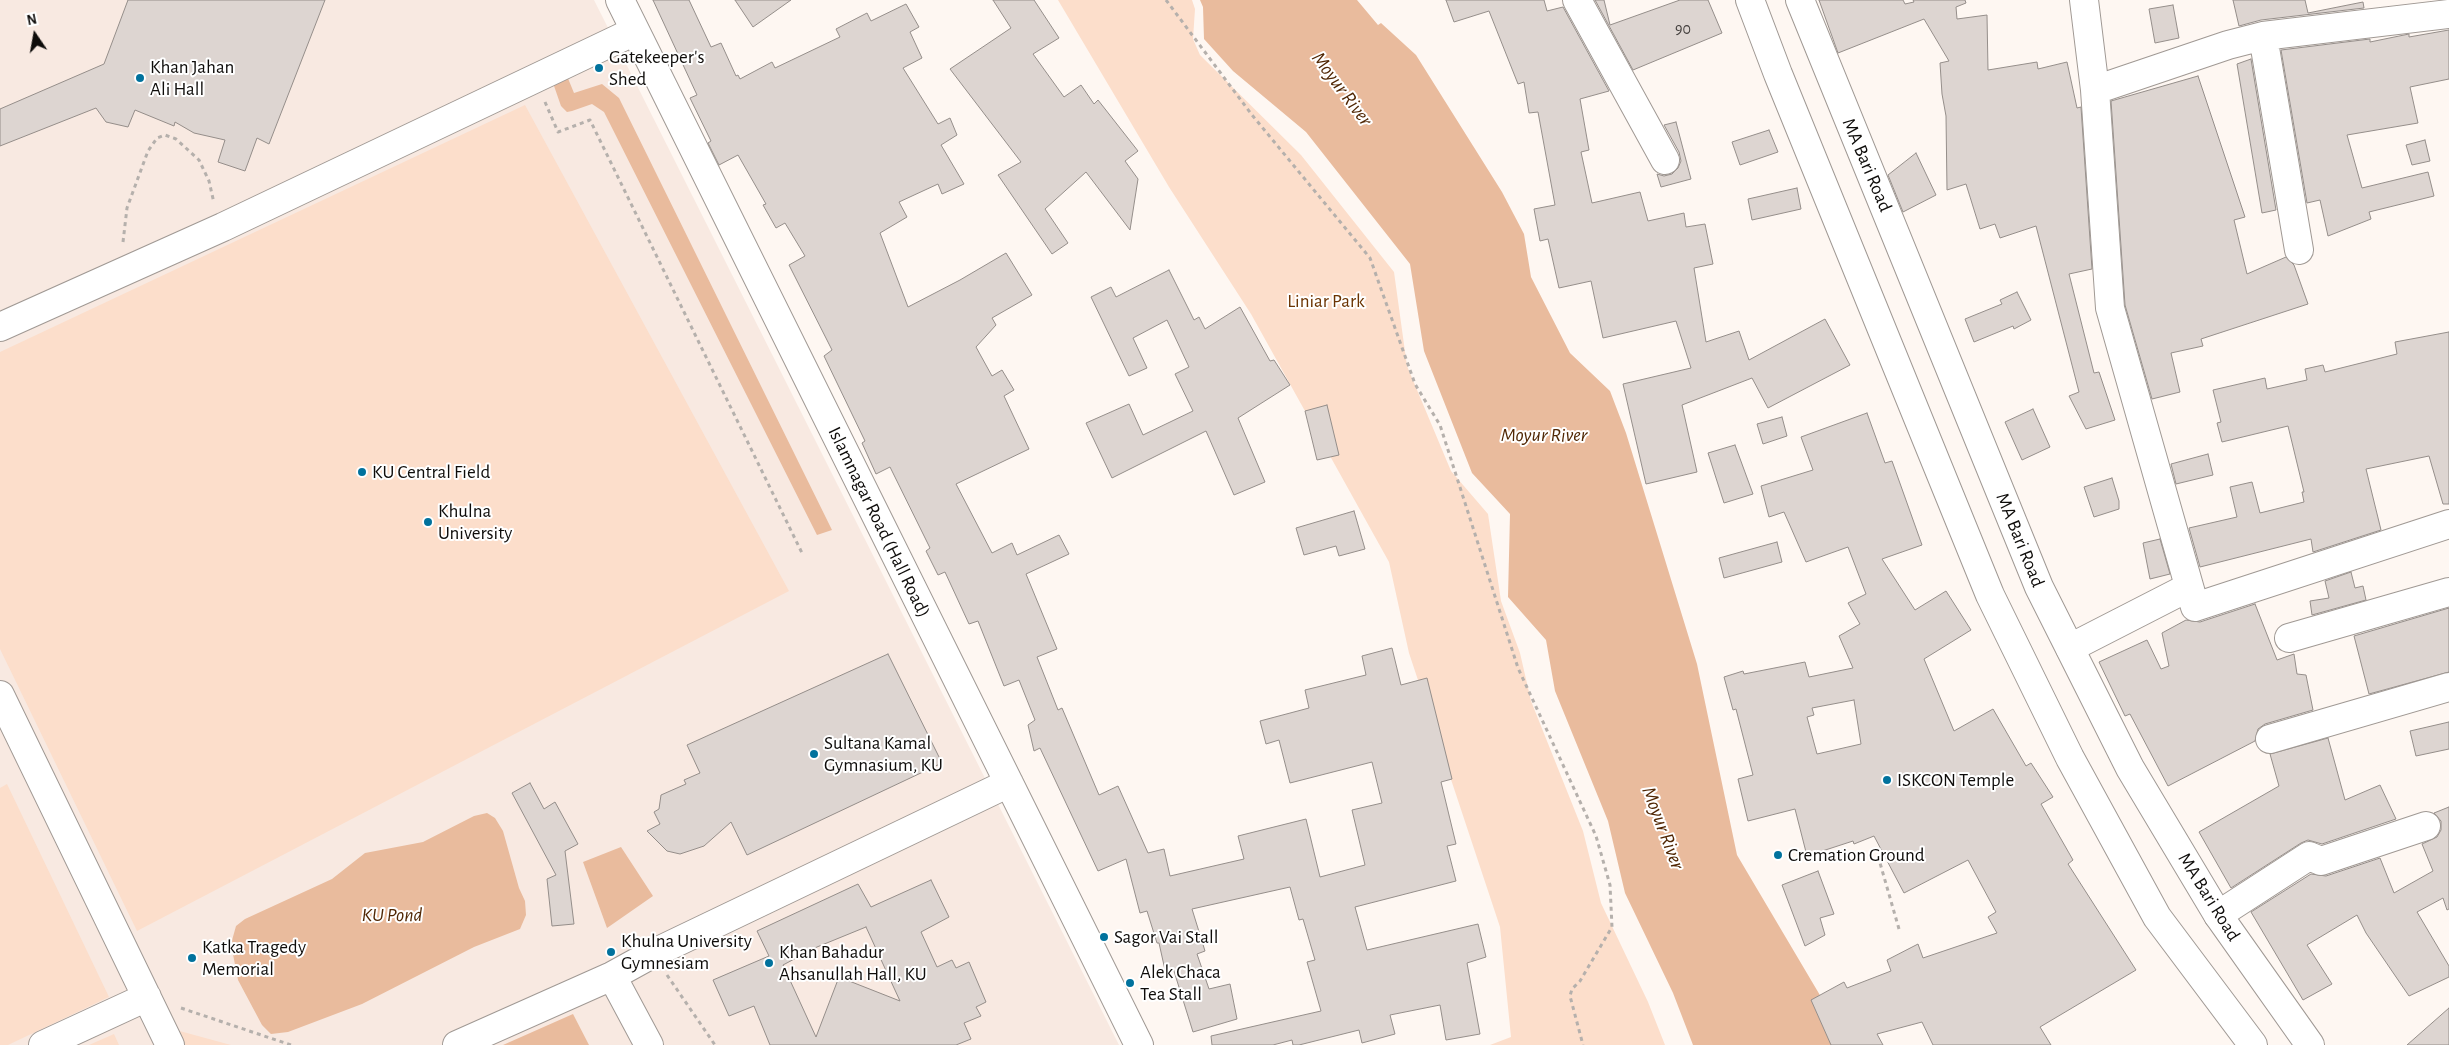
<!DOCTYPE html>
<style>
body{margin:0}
#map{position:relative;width:2449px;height:1045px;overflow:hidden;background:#fef7f2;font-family:"Alegreya Sans",sans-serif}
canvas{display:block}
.north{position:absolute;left:10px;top:10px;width:50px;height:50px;-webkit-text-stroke:4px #fff;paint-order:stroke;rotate:348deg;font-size:14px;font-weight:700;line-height:20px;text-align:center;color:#0e0c0a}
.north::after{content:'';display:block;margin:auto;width:18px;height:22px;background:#0e0c0a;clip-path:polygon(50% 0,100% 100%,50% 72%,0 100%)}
</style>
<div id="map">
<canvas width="2449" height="1045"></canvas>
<div class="north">N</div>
</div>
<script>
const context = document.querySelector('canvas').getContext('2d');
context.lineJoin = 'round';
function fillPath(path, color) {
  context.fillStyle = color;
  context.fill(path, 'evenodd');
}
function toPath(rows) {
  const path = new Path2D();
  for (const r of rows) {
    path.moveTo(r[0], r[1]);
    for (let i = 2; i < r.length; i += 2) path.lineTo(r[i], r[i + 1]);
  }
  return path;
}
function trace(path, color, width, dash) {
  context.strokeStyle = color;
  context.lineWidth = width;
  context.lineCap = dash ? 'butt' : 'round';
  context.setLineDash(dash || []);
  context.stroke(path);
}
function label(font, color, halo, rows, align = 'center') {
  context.font = font + ' "Alegreya Sans",sans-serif';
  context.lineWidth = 4;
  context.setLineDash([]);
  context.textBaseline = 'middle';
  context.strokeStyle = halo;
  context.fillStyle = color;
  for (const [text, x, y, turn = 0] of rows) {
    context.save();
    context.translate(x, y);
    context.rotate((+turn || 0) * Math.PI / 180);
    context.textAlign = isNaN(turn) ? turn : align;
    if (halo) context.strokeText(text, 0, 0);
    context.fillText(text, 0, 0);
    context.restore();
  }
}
fillPath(toPath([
 [0,0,594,0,1119,1045,0,1045]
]), '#f8e9e1');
fillPath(toPath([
 [1058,0,1192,0,1195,9,1193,39,1200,55,1301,155,1394,272,1407,366,1451,471,1488,514,1501,601,1520,653,1531,701,1583,831,1601,903,1648,1002,1665,1045,1490,1045,1511,1037,1500,927,1409,653,1389,562,1251,314,1169,187],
 [525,105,789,591,137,931,0,649,0,352],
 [7,784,109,997,8,1045,0,1045,0,788],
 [176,1030,231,1045,183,1045],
 [114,1034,119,1045,89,1045]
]), '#fcdecb');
fillPath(toPath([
 [1200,0,1357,0,1378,25,1381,23,1416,55,1502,192,1524,234,1531,277,1570,353,1610,391,1626,433,1697,664,1737,855,1837,1024,1846,1045,1693,1045,1673,993,1625,893,1608,821,1555,691,1546,640,1508,597,1510,514,1472,473,1424,351,1410,264,1306,132,1233,71,1204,39,1203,7],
 [567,76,574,93,602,84,619,98,832,530,817,535,604,112,592,104,572,111,567,112,561,106,553,83],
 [487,813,495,818,503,831,519,888,525,901,526,915,520,929,474,947,362,1004,288,1032,271,1034,262,1025,238,980,231,944,236,926,245,919,332,879,365,853,423,842,474,816],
 [621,847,653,896,607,928,583,862],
 [573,1014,589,1045,503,1045]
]), '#e9bb9d');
const building = toPath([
 [128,0,325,0,269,144,257,138,245,171,218,162,225,140,194,133,175,122,174,126,135,110,128,127,106,122,96,108,0,146,0,109,104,64,128,0],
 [653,0,689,0,711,47,721,43,736,76,738,75,740,79,772,62,775,68,840,37,836,29,867,13,871,21,906,4,919,27,910,32,922,58,903,68,938,124,950,118,957,135,941,145,964,184,942,194,938,184,899,202,907,217,880,233,908,307,960,280,1006,253,1032,295,992,318,996,325,976,347,992,376,1002,370,1014,390,1004,396,1029,449,956,484,992,553,1012,543,1017,555,1059,535,1069,554,1026,574,1057,649,1037,657,1058,710,1062,708,1099,795,1118,786,1148,853,1164,849,1170,876,1244,859,1238,836,1306,819,1320,877,1365,865,1352,810,1382,803,1372,762,1290,783,1279,740,1266,744,1260,721,1309,708,1305,690,1366,675,1362,656,1392,648,1401,685,1427,678,1452,779,1441,782,1456,844,1447,846,1456,881,1355,907,1367,950,1478,924,1486,957,1467,963,1480,1034,1446,1040,1440,1005,1390,1015,1395,1034,1362,1043,1359,1030,1299,1045,1293,1045,1292,1040,1273,1045,1212,1045,1211,1036,1321,1011,1307,962,1315,960,1303,919,1299,920,1290,887,1192,909,1205,951,1197,954,1209,989,1230,984,1237,1019,1193,1032,1173,968,1165,970,1159,943,1157,943,1147,911,1140,913,1126,859,1098,871,1040,748,1034,751,1028,725,1035,720,1019,680,1004,686,978,621,969,624,945,572,938,575,926,551,930,548,890,467,876,474,862,443,865,441,824,356,832,350,789,265,805,256,785,223,776,228,763,205,766,204,738,155,719,165,708,143,711,141,690,98,697,95,653,0],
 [735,0,791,0,753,27,735,0],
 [993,0,1034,0,1059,38,1033,54,1064,97,1081,85,1094,104,1098,100,1138,151,1125,161,1138,179,1130,230,1086,172,1045,209,1068,243,1052,254,998,175,1021,162,950,69,1011,28,993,0],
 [1446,0,1544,0,1547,11,1563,7,1609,91,1580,99,1589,150,1581,152,1592,203,1640,192,1648,221,1684,213,1686,227,1705,224,1713,264,1694,268,1706,342,1739,331,1749,360,1825,319,1850,365,1768,408,1752,378,1682,405,1697,472,1646,484,1623,384,1691,368,1676,321,1603,338,1591,281,1559,288,1548,239,1540,241,1534,209,1555,205,1538,112,1529,113,1524,82,1518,84,1489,11,1454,22,1446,0],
 [1595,0,1604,0,1610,25,1680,0,1708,0,1722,33,1633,70,1595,0],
 [1819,0,1903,0,1905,4,1914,2,1913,0,1965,0,1966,3,1956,7,1957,19,1987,15,1988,70,2037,62,2038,69,2067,62,2077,108,2081,107,2092,269,2069,274,2094,373,2099,372,2115,420,2086,429,2069,396,2079,392,2036,226,2000,238,1995,224,1980,229,1966,184,1947,190,1946,116,1942,94,1940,63,1949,61,1924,19,1838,53,1819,0],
 [2233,0,2305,0,2308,13,2363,2,2364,8,2261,20,2239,26,2233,0],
 [2173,5,2179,38,2155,43,2149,9,2173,5],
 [2449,30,2449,79,2410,87,2418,123,2347,135,2362,188,2428,172,2434,196,2369,212,2371,219,2328,236,2320,200,2307,203,2281,50,2370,39,2370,42,2409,34,2409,37,2449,30],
 [2251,59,2276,210,2262,213,2237,64,2251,59],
 [2198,76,2245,217,2234,220,2247,274,2286,257,2294,265,2308,304,2201,339,2203,346,2171,353,2180,392,2152,399,2125,305,2111,101,2198,76],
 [1676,122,1691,179,1661,187,1657,174,1664,176,1672,174,1678,168,1681,161,1679,152,1664,125,1676,122],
 [1769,130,1778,152,1740,165,1732,142,1769,130],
 [2425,140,2430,161,2412,165,2406,145,2425,140],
 [1916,153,1936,195,1903,212,1888,175,1916,153],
 [1797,188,1801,209,1752,220,1748,199,1797,188],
 [1169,270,1194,320,1199,317,1205,329,1240,307,1270,361,1274,360,1290,385,1238,418,1265,482,1234,495,1206,431,1112,478,1086,423,1129,404,1143,435,1193,411,1175,374,1189,367,1167,320,1133,338,1147,368,1129,376,1091,297,1111,287,1116,297,1169,270],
 [2017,292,2031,320,2014,329,2013,326,1974,342,1965,319,2002,304,2000,300,2017,292],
 [2449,332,2449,504,2443,504,2429,456,2366,469,2381,530,2313,552,2311,539,2200,567,2189,528,2237,517,2230,487,2252,482,2260,513,2304,502,2302,492,2304,492,2288,426,2222,442,2217,423,2221,422,2213,390,2265,378,2267,389,2307,380,2305,369,2323,365,2325,372,2397,354,2395,342,2449,332],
 [1327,405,1339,455,1317,460,1305,411,1327,405],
 [2033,409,2050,447,2022,460,2005,422,2033,409],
 [1867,413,1885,463,1892,461,1922,545,1882,559,1915,610,1946,591,1971,630,1924,659,1954,731,1993,709,2026,766,2031,763,2053,797,2041,804,2073,860,2068,864,2136,970,2040,1027,2051,1045,1933,1045,1922,1022,1877,1034,1883,1045,1831,1045,1811,1000,1844,982,1847,988,1891,971,1887,960,1918,944,1923,958,1997,933,1988,917,1996,912,1968,860,1904,893,1874,836,1854,844,1853,841,1807,856,1795,809,1748,821,1738,779,1753,775,1736,709,1733,710,1724,677,1743,671,1744,674,1805,662,1809,677,1853,668,1839,636,1860,624,1848,603,1866,594,1848,547,1806,562,1784,512,1769,517,1761,486,1813,470,1801,437,1867,413],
 [1854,700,1861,744,1817,754,1807,717,1814,715,1812,708,1854,700],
 [1782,417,1787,436,1763,444,1757,424,1782,417],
 [1735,445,1753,494,1724,503,1708,453,1735,445],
 [2208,454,2213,475,2176,484,2171,464,2208,454],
 [2112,478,2119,501,2119,509,2094,517,2084,487,2112,478],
 [1354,511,1365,549,1339,556,1336,546,1304,555,1296,528,1354,511],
 [2160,539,2170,574,2150,579,2143,543,2160,539],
 [1777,542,1782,562,1724,578,1719,558,1777,542],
 [2351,572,2355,588,2363,586,2366,600,2312,615,2310,601,2329,598,2325,581,2351,572],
 [2255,604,2277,660,2294,654,2297,674,2306,675,2313,710,2265,724,2258,729,2255,741,2168,786,2130,714,2125,716,2099,662,2147,640,2161,669,2169,666,2162,633,2186,620,2200,622,2255,604],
 [2449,608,2449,672,2369,694,2354,636,2449,608],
 [888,654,942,763,747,855,731,822,704,846,680,854,667,851,647,831,660,824,654,812,659,809,661,795,686,784,684,780,700,773,687,745,888,654],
 [2449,722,2449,749,2416,756,2410,731,2449,722],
 [2328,738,2345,800,2380,785,2396,819,2322,844,2308,840,2301,843,2231,888,2199,832,2279,786,2270,754,2328,738],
 [530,783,544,809,555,802,578,844,565,851,574,924,552,926,547,879,556,875,512,793,530,783],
 [2449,807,2449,909,2447,910,2443,898,2417,912,2449,966,2449,977,2409,996,2366,933,2357,915,2307,945,2332,984,2303,1000,2251,912,2311,874,2326,876,2380,858,2394,893,2433,871,2422,844,2437,837,2441,830,2441,821,2434,813,2449,807],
 [1818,871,1834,914,1820,918,1825,935,1805,946,1782,885,1818,871],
 [931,880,949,917,921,932,937,967,952,960,956,968,969,962,986,1002,976,1007,981,1016,964,1023,971,1039,956,1045,770,1045,754,1006,729,1016,713,980,769,956,757,931,858,884,871,907,931,880],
 [866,927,900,1001,839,977,816,1037,783,965,817,947,866,927],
 [2449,1008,2449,1045,2407,1045,2449,1008]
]);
fillPath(building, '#ddd5d1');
trace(building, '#958e8a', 1);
const minor = toPath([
 [620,0,1139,1045],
 [1577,0,1665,160],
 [2084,0,2095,90,2110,308,2195,607,2449,524],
 [2263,36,2299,250],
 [2095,90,2228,45,2263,36,2449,14],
 [0,327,223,227,635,31],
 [2289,638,2449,592],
 [2070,648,2189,587],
 [0,695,170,1045],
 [2270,739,2449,687],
 [2218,915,2309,856,2321,861,2426,826],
 [612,976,649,1045],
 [43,1045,147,997],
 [457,1045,612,976,652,954,1009,783]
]);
const major = toPath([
 [1750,0,1778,74,1990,595,2070,758,2157,917,2253,1045],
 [1800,0,2039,587,2130,768,2218,915,2310,1045]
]);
trace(minor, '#a09994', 30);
trace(major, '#a09994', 30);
trace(toPath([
 [1166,0,1252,115,1370,258,1415,384,1440,425,1518,668,1596,836,1610,885,1612,927,1580,981,1572,989,1570,996,1583,1045],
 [545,102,558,132,590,120,803,555],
 [123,242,127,208,148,151,157,138,165,135,176,139,199,160,209,181,214,203],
 [1878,856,1899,929],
 [667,975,715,1045],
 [181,1008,291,1045]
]), '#b5b0ac', 3, [4, 4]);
trace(minor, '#fff', 28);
trace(major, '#fff', 28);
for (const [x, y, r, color] of [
 [599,68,5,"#01729d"],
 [140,78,5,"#01729d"],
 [362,472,5,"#01729d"],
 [428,522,5,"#01729d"],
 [814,754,5,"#01729d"],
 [1887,780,5,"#01729d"],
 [1778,855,5,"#01729d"],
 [1104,937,5,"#01729d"],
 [611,952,5,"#01729d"],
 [192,958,5,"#01729d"],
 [769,963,5,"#01729d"],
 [1130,983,5,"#01729d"]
]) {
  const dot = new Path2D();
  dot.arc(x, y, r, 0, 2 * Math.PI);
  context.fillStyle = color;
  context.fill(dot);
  trace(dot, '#fff', 2);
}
label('16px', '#423e3c', null, [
 ["90",1683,29]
]);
label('19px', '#0e0c0a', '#fff', [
 ["Gatekeeper's",609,57],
 ["Shed",609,79],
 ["Khan Jahan",150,67],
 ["Ali Hall",150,89],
 ["KU Central Field",372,472],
 ["Khulna",438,511],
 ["University",438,533],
 ["Sultana Kamal",824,743],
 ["Gymnasium, KU",824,765],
 ["ISKCON Temple",1897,780],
 ["Cremation Ground",1788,855],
 ["Sagor Vai Stall",1114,937],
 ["Khulna University",621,941],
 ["Gymnesiam",621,963],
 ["Katka Tragedy",202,947],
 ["Memorial",202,969],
 ["Khan Bahadur",779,952],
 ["Ahsanullah Hall, KU",779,974],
 ["Alek Chaca",1140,972],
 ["Tea Stall",1140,994]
], 'left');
label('19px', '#0e0c0a', '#fff', [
 ["MA Bari Road",1867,165,67],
 ["Islamnagar Road (Hall Road)",879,522,64],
 ["MA Bari Road",2020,540,68],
 ["MA Bari Road",2209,897,58]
]);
label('19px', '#6b3402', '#fff', [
 ["Liniar Park",1326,301]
]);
label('italic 20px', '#502603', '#fff', [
 ["Moyur River",1342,89,53],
 ["Moyur River",1544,435],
 ["Moyur River",1663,828,69],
 ["KU Pond",392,915]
]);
</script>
